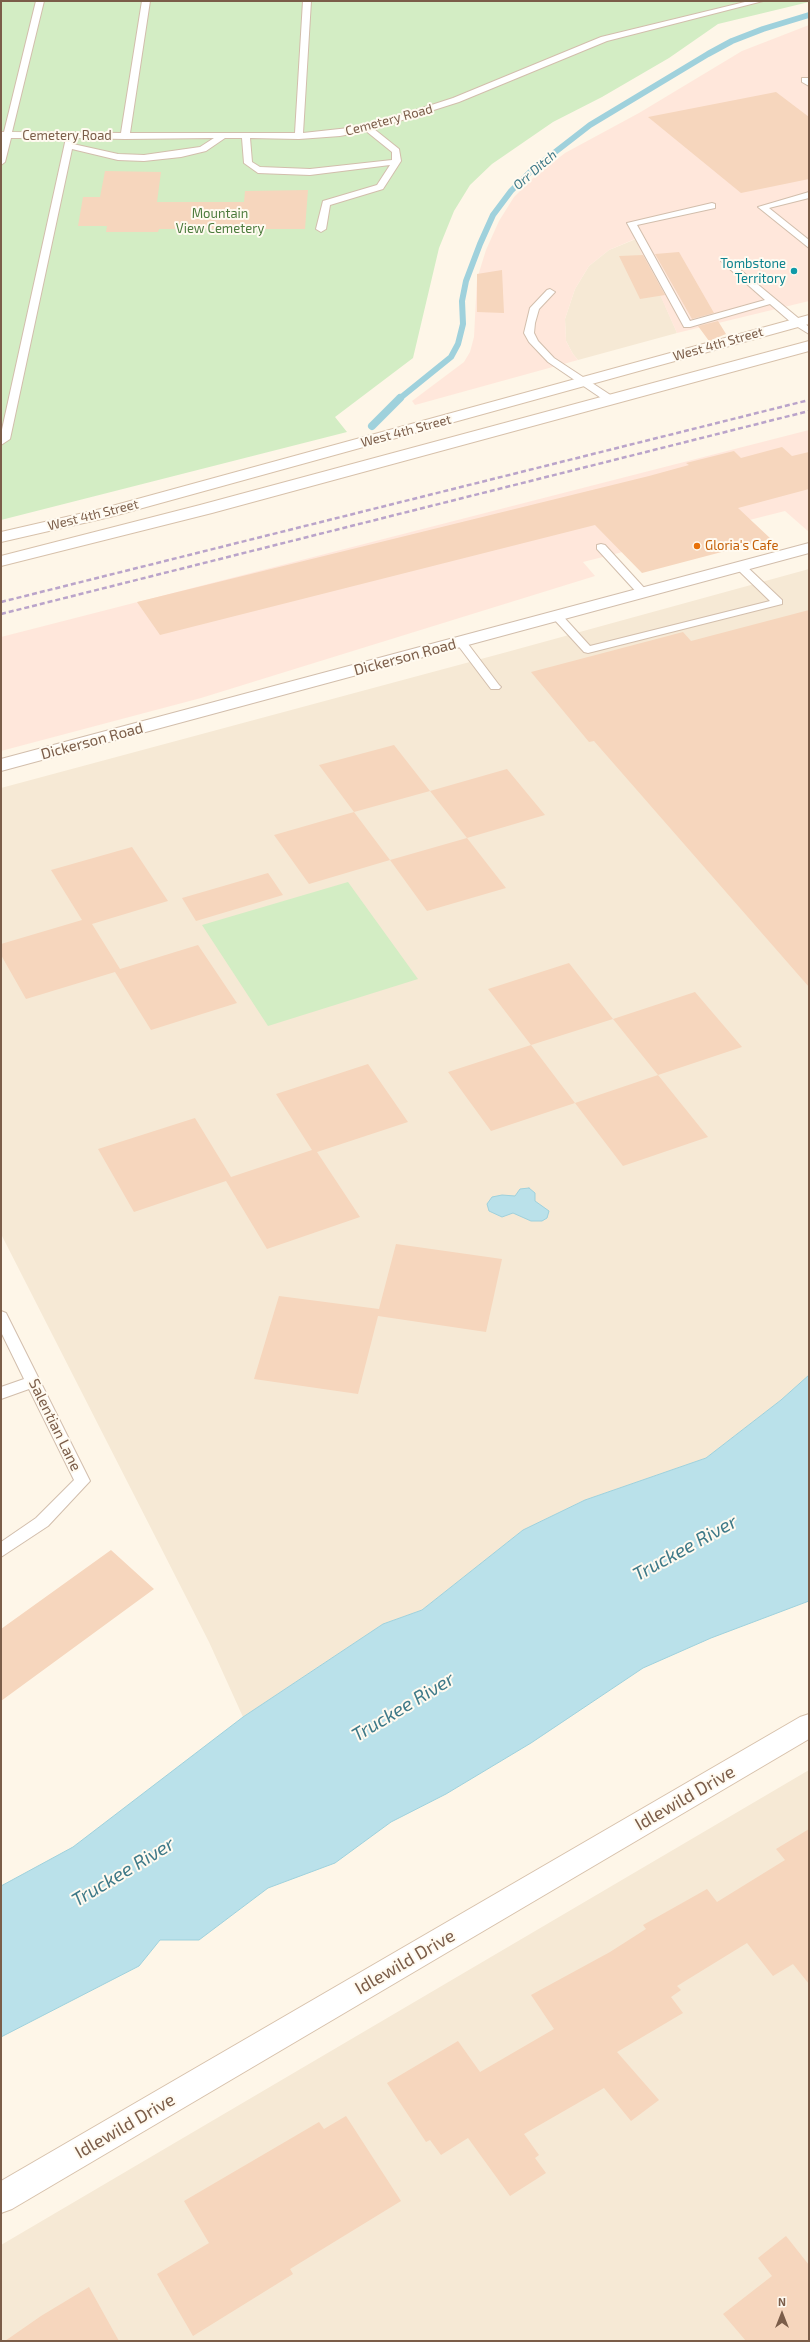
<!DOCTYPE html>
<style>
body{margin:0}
#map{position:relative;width:810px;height:2342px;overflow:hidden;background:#fef6e8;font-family:"Exo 2",sans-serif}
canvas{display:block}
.frame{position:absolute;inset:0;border:2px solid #7b5d49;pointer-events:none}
.north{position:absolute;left:762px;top:2294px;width:40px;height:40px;-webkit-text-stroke:3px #fffaf0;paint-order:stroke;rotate:0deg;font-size:11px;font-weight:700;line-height:16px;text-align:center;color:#7b5d49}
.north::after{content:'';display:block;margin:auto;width:14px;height:18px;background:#7b5d49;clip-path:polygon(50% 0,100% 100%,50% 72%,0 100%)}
</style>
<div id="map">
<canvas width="810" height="2342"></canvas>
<div class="frame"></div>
<div class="north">N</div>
</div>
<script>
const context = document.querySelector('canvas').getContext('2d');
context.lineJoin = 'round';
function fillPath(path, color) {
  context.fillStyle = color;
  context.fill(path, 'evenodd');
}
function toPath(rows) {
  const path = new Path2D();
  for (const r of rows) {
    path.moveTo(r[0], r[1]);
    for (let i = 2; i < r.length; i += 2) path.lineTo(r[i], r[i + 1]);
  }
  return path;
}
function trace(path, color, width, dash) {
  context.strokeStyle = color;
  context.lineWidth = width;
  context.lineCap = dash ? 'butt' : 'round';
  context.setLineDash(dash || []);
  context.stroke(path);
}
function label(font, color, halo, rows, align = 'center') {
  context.font = font + ' "Exo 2",sans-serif';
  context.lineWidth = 4;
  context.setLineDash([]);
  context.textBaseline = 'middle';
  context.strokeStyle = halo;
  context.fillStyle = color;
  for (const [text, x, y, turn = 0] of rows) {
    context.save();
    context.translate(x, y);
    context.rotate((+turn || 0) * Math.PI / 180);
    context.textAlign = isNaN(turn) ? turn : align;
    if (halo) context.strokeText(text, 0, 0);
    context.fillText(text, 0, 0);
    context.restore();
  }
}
fillPath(toPath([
 [636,239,677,333,578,360,573,354,566,341,565,319,575,289,589,266,609,250],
 [809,569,809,1375,781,1400,706,1458,585,1500,523,1530,422,1610,383,1624,243,1717,209,1642,1,1234,1,788,507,652],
 [809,1770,809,2341,1,2341,1,2245]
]), '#f6e9d5');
fillPath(toPath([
 [809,25,809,301,677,333,635,239,609,250,589,266,575,289,565,319,566,341,573,354,578,360,415,405,412,401,464,362,470,352,474,337,477,279,486,250,499,221,514,197,533,178,565,153,639,113,742,51],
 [809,430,809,532,785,511,583,562,595,576,201,698,1,751,1,637]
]), '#ffe7db');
fillPath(toPath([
 [1,1,809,1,809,2,718,24,669,58,602,97,553,122,492,164,470,185,454,211,439,248,413,358,335,417,347,432,1,520],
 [348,882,418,979,268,1026,202,925]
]), '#d3edc4');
const water = toPath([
 [529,1188,535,1193,535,1201,549,1211,547,1218,542,1221,531,1221,513,1213,502,1217,489,1211,487,1204,492,1197,502,1195,515,1196,520,1189,529,1188],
 [809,1375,809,1601,711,1638,643,1668,531,1743,446,1794,391,1822,335,1863,268,1888,199,1940,160,1940,139,1966,1,2037,1,1886,73,1847,243,1717,383,1624,422,1610,523,1530,585,1500,706,1458,781,1400,809,1375]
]);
fillPath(water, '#bae1ea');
trace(water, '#9fd1dc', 1);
trace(toPath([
 [399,399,451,357,458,344,463,324,462,301,466,281,480,244,493,215,511,191,532,170,590,125,708,54,732,41,763,29,809,15]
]), '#9fd1dc', 6);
trace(toPath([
 [372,426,400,398]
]), '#9fd1dc', 8);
fillPath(toPath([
 [776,92,809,117,809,179,741,193,648,117],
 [105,171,161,172,157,202,244,202,245,191,308,190,305,229,159,229,158,232,106,232,107,226,78,226,83,197,100,197],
 [679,252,714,313,692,319,655,254],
 [643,255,665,295,640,299,619,256],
 [502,270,504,313,477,312,477,274],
 [718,321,726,334,709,341,698,326],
 [782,447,792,456,809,452,809,489,738,508,771,539,642,573,595,525,160,635,137,602,649,476,689,465,686,463,734,451,741,458],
 [809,610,809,987,594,741,589,742,531,672,683,632,691,641],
 [394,745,430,791,354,812,319,765],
 [507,769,545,815,467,838,430,791],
 [354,812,390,860,309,884,274,835],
 [467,838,506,888,427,911,390,860],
 [132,847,168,901,92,924,120,969,198,945,237,1003,151,1030,115,972,26,999,1,955,1,944,82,920,51,870],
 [268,873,283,895,196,921,182,898],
 [569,963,613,1019,531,1045,488,989],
 [695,992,742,1047,658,1075,613,1019],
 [531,1045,575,1103,491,1131,448,1072],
 [368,1064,408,1122,317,1152,360,1217,267,1249,226,1181,134,1212,98,1149,195,1118,231,1177,312,1150,276,1094],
 [658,1075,708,1137,623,1166,575,1103],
 [396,1244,502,1259,486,1332,378,1316,358,1394,254,1379,279,1296,379,1309],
 [111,1550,154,1589,1,1701,1,1629],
 [809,1829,809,1984,793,1964,773,1976,747,1943,677,1986,681,1990,671,1997,683,2013,617,2052,659,2100,631,2121,604,2088,524,2134,539,2155,535,2158,546,2173,510,2196,468,2138,441,2155,430,2140,426,2142,387,2083,458,2041,480,2072,554,2029,531,1995,610,1952,646,1929,643,1925,707,1889,717,1902,785,1860,776,1849],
 [346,2116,401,2201,290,2269,293,2274,193,2336,157,2274,209,2243,184,2201,319,2122,324,2129],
 [786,2236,809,2265,809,2341,746,2341,723,2314,772,2276,758,2258],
 [89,2287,119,2341,5,2341,41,2316]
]), '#f6d6bd');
const lane = toPath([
 [36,1,44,1,12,132,121,133,142,1,150,1,130,133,295,133,303,1,311,1,303,133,367,126,453,98,601,37,749,1,763,1,607,41,459,102,374,129,399,149,401,161,383,189,330,205,326,229,321,232,316,229,323,201,377,185,390,165,310,175,258,173,244,163,242,138,225,138,206,151,181,157,144,161,118,160,72,149,10,439,1,445,1,434,66,138,11,138,5,162,1,165,1,132,4,132,36,1],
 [366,131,392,152,392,160,310,169,260,167,252,162,250,138,299,139,340,136,366,131],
 [75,138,125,139,214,138,200,147,144,155,118,154,73,144,75,138],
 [802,78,809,78,809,86,802,82,802,78],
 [809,192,809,198,769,208,809,240,809,248,758,207,809,192],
 [712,203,715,204,715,208,637,225,690,321,765,300,723,263,721,261,726,258,809,327,809,334,793,324,770,304,690,327,684,327,627,223,712,203],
 [550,289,555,292,539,309,535,323,534,333,538,341,554,358,615,398,615,402,607,402,548,362,529,342,524,333,530,308,547,290,550,289],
 [601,544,605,545,647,591,647,595,639,595,597,549,597,545,601,544],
 [740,563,744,564,782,600,782,604,588,653,584,652,551,616,557,613,561,614,590,646,770,601,736,568,735,566,740,563],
 [461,639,465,640,499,685,501,687,499,689,491,689,457,644,455,642,457,640,461,639],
 [1,1311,6,1313,90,1481,48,1526,1,1557,1,1542,36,1518,74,1480,29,1389,1,1399,1,1387,24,1379,1,1332,1,1311]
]);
const street = toPath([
 [809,543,809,553,1,771,1,759,809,543]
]);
const secondary = toPath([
 [809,315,809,324,110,517,1,542,1,532,101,509,809,315],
 [809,341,809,351,212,513,1,566,1,556,200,505,809,341],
 [809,1714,809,1739,12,2209,1,2213,1,2181,800,1717,809,1714]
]);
trace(lane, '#d2beac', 2);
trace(street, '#d2beac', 2);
trace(secondary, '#d7c1ab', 2);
fillPath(lane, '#fff');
fillPath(street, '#fff');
fillPath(secondary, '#fff');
trace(toPath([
 [1,602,809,400],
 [1,614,809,411]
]), '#baa4ca', 2.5, [5, 3]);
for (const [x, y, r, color] of [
 [794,271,4,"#0f9aa8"],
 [697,546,4,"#e8710a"]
]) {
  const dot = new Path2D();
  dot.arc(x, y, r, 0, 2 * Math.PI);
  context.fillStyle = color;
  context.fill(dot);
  trace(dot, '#fffaf0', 1.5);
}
label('13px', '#7b5d49', '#fffaf0', [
 ["Cemetery Road",389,120,-15],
 ["Cemetery Road",67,136],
 ["West 4th Street",718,344,-16],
 ["West 4th Street",406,431,-15],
 ["West 4th Street",93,515,-14]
]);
label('italic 13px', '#3e7988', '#fffaf0', [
 ["Orr Ditch",535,170,-41]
]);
label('13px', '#4c7b3d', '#fffaf0', [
 ["Mountain",220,214],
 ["View Cemetery",220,229]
]);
label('13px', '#0d838f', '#fffaf0', [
 ["Tombstone",786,264],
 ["Territory",786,279]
], 'right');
label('13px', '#c56008', '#fffaf0', [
 ["Gloria's Cafe",705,546]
], 'left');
label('15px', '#7b5d49', '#fffaf0', [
 ["Dickerson Road",405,657,-15],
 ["Dickerson Road",92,741,-15],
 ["Salentian Lane",55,1425,64]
]);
label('18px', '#7b5d49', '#fffaf0', [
 ["Idlewild Drive",685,1798,-30],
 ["Idlewild Drive",405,1962,-30],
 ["Idlewild Drive",125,2126,-30]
]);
label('italic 19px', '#3e7988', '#fffaf0', [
 ["Truckee River",685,1548,-29],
 ["Truckee River",403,1707,-31],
 ["Truckee River",123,1872,-31]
]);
</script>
